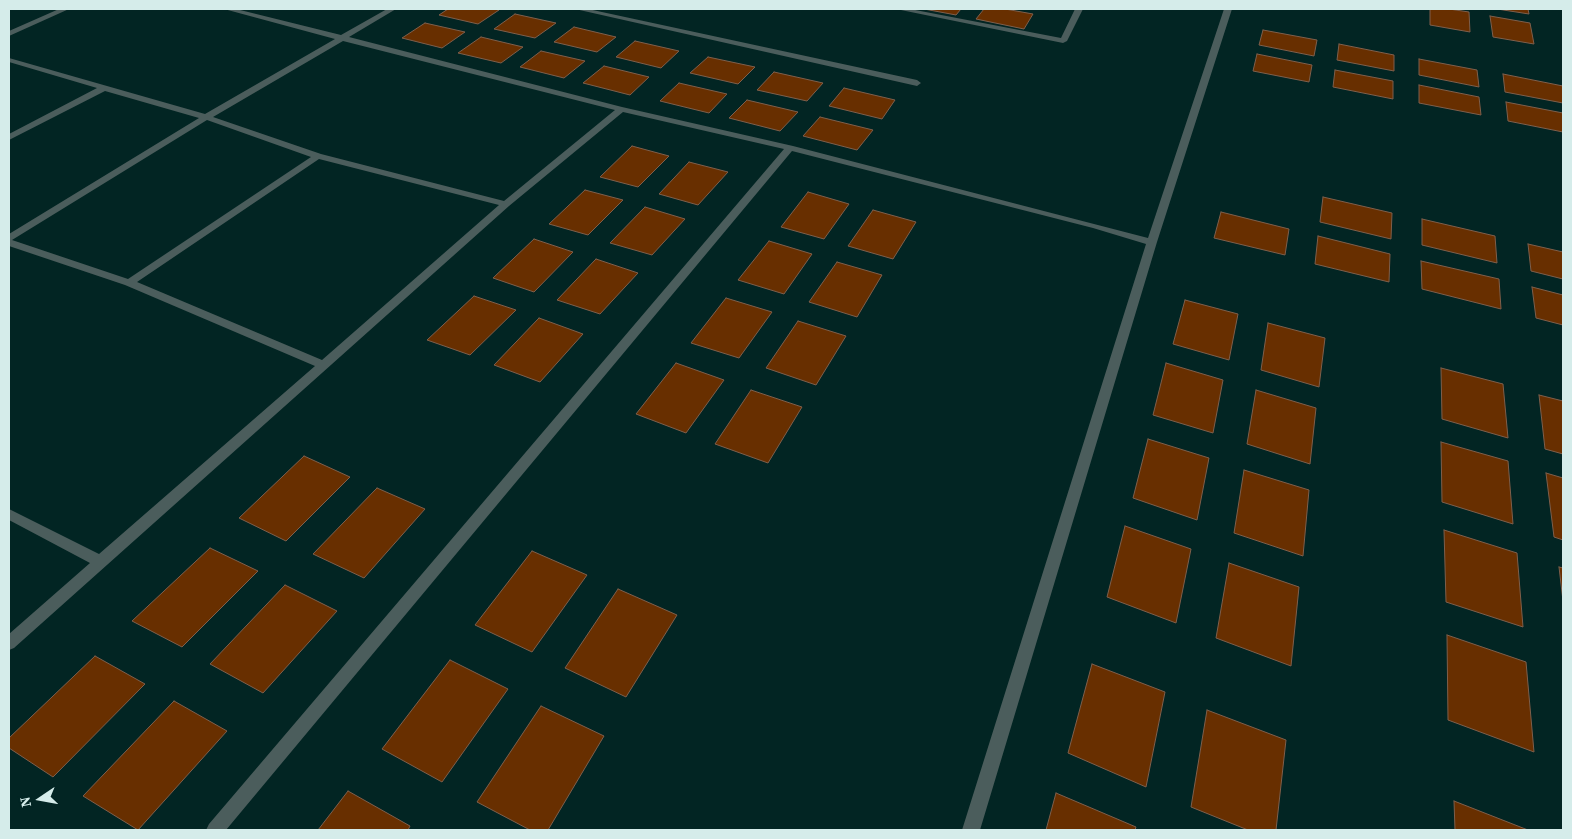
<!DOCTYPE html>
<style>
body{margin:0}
#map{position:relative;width:1572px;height:839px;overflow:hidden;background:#022523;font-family:"Source Serif 4",serif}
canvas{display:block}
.frame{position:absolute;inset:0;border:10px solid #d5ecea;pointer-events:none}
.north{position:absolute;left:15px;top:774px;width:50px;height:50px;-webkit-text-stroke:4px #022523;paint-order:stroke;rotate:258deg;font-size:14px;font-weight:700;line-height:20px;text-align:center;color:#d5ecea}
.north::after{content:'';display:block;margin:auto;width:18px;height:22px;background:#d5ecea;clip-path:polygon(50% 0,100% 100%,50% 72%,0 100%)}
</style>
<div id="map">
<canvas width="1572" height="839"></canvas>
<div class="frame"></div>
<div class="north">N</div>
</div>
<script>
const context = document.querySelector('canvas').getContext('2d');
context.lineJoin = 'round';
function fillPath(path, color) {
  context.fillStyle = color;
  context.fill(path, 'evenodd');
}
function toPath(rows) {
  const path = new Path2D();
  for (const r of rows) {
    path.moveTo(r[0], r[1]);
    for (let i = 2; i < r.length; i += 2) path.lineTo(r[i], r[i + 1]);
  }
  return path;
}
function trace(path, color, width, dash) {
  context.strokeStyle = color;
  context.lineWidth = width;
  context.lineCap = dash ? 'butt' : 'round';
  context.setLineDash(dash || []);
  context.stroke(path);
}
const building = toPath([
 [448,9,494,9,499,10,478,24,439,15,448,9],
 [924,9,961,9,956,15,924,9],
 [984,9,1005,9,1033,14,1024,29,976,19,984,9],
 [1430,9,1449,9,1469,12,1470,32,1430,25,1430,9],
 [1497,9,1528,9,1529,14,1497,9],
 [515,14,556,23,535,38,494,29,515,14],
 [1490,16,1530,23,1534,44,1493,37,1490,16],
 [425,23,465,32,442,48,402,38,425,23],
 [574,27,616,37,597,52,554,42,574,27],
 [1263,30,1317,40,1314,56,1259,45,1263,30],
 [481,37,523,47,501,63,458,53,481,37],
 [635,41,679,51,661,68,616,57,635,41],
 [1339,44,1394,55,1394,71,1337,60,1339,44],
 [541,51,585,61,564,78,520,67,541,51],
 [1257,54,1312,65,1309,82,1253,71,1257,54],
 [708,57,755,67,738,84,690,73,708,57],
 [1419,59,1477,70,1479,87,1419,75,1419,59],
 [604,66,649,77,630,95,583,83,604,66],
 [1335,70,1393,81,1393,99,1333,87,1335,70],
 [774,72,823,83,807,101,757,90,774,72],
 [1503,74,1563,86,1563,103,1505,92,1503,74],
 [679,83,727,94,709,113,660,101,679,83],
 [1419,85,1479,97,1481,115,1419,103,1419,85],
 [844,88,895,100,882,119,829,106,844,88],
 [747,100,798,112,780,131,729,118,747,100],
 [1506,102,1563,113,1563,132,1508,121,1506,102],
 [820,117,873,130,857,150,803,136,820,117],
 [632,146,669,156,638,187,600,177,632,146],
 [689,162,728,172,698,205,659,194,689,162],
 [585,190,623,200,588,235,549,224,585,190],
 [808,192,849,204,824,239,781,227,808,192],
 [1323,197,1392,213,1391,239,1320,222,1323,197],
 [645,207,685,219,652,255,610,243,645,207],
 [873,210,916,222,893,259,848,246,873,210],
 [1221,212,1289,229,1285,255,1214,238,1221,212],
 [1422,219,1495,236,1497,263,1422,245,1422,219],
 [1318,236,1390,254,1389,282,1315,264,1318,236],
 [534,239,573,252,534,292,493,278,534,239],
 [769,241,812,254,784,294,738,280,769,241],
 [1528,244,1563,252,1563,279,1531,271,1528,244],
 [596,259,638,273,600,314,557,300,596,259],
 [1421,261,1499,279,1501,309,1422,289,1421,261],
 [837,262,882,275,857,317,809,302,837,262],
 [1532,287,1563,295,1563,325,1536,318,1532,287],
 [474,296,516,310,470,355,427,340,474,296],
 [726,298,772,312,739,358,691,343,726,298],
 [1185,300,1238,314,1229,360,1173,344,1185,300],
 [539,318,583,334,540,382,494,365,539,318],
 [798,321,846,336,816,385,766,368,798,321],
 [1268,323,1325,338,1319,387,1261,370,1268,323],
 [676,363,724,380,686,433,636,414,676,363],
 [1166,363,1223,380,1213,433,1153,415,1166,363],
 [1441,368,1503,384,1508,438,1442,419,1441,368],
 [751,390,802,407,768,463,715,444,751,390],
 [1256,390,1316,408,1310,464,1247,444,1256,390],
 [1539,395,1563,401,1563,454,1545,449,1539,395],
 [1148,439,1209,458,1197,520,1133,498,1148,439],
 [1441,442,1508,461,1513,524,1442,502,1441,442],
 [304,456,350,477,286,541,239,518,304,456],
 [1244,470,1309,490,1303,556,1234,533,1244,470],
 [1546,473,1563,478,1563,540,1554,537,1546,473],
 [377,488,425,509,364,578,313,554,377,488],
 [1125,526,1191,549,1176,623,1107,597,1125,526],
 [1444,530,1517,553,1523,627,1446,602,1444,530],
 [210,548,258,571,182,647,132,621,210,548],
 [532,551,587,575,532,652,475,625,532,551],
 [1229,563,1299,587,1291,666,1216,638,1229,563],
 [1559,567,1563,568,1563,601,1559,567],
 [285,585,337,611,263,693,210,664,285,585],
 [618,589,677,615,626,697,565,668,618,589],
 [1447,635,1526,662,1534,752,1448,720,1447,635],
 [95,656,145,684,53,777,9,748,9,738,95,656],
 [450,660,508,689,442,782,382,749,450,660],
 [1092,664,1165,692,1146,787,1068,753,1092,664],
 [174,701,227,731,138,830,83,796,174,701],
 [541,706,604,736,548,830,530,830,477,802,541,706],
 [1207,710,1286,740,1276,830,1248,830,1191,807,1207,710],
 [348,791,410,826,408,830,318,830,348,791],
 [1056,793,1136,827,1135,830,1046,830,1056,793],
 [1454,801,1528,830,1455,830,1454,801]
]);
fillPath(building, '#682f00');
trace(building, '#7e5f4c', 1);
fillPath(toPath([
 [59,9,69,9,9,36,9,31,59,9],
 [224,9,236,9,341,35,387,9,396,9,349,37,622,107,793,146,1148,238,1224,9,1232,9,1157,242,980,830,962,830,1146,244,1093,228,792,151,226,830,206,830,209,824,784,149,623,112,509,206,14,648,9,650,9,634,90,563,9,520,9,509,99,554,315,366,125,285,9,246,9,234,199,118,105,91,9,140,9,134,97,88,9,62,9,58,205,114,335,39,224,9],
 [343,41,615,110,504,201,321,154,213,117,343,41],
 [207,120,311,157,128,279,12,240,207,120],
 [319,159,499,205,322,360,137,282,319,159],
 [575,9,588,9,917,80,921,83,917,86,575,9],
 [896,9,910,9,1061,38,1075,9,1083,9,1067,41,1063,43,896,9]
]), '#4b5d5c');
</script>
